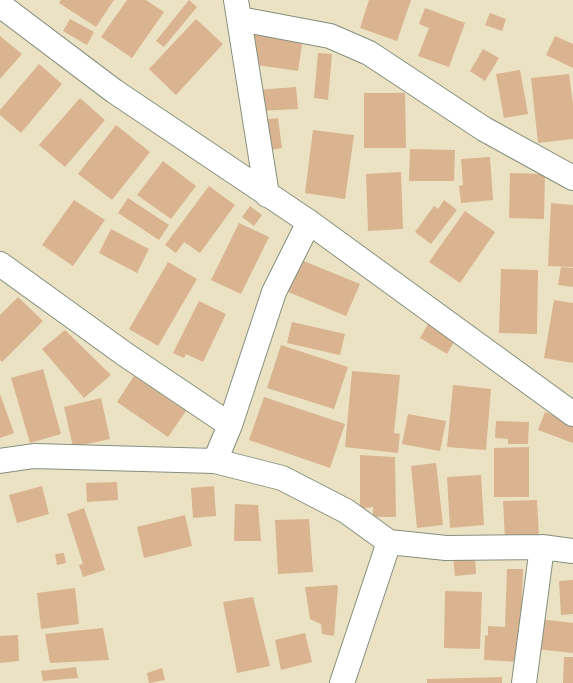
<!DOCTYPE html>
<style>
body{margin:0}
canvas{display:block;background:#ebe2c3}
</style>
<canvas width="573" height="683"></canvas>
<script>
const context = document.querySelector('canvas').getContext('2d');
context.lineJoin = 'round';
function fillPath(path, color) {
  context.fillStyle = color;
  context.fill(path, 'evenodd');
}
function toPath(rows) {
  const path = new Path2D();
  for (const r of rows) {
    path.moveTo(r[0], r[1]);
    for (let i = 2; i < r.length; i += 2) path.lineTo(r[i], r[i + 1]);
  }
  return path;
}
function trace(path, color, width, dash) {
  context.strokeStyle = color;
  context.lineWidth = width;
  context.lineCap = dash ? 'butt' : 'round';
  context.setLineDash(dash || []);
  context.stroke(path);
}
fillPath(toPath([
 [61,0,114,0,96,27,59,3],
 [127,0,146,0,164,12,132,58,101,37],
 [189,0,197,7,164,47,156,41],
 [369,0,411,0,397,41,360,28],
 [425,8,465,23,449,67,418,56,429,28,419,24],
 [490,13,506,19,502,31,485,25],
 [70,19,94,32,87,45,63,31],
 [196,19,223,44,176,95,149,69],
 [256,25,304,32,298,71,250,64],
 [0,36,22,54,0,79],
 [555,36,573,44,573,68,546,55],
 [483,49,499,58,485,81,470,71],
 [318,53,332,54,328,100,314,98],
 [39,64,62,84,21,133,0,115,0,110],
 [520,70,528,114,504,118,496,74],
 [569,74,573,104,573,139,538,143,531,78],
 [296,87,298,109,259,111,257,90],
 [364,93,405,93,406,148,364,148],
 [80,98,105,120,65,167,39,145],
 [278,118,282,148,265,151,261,120],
 [116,125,150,152,112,200,78,174],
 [313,130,354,135,345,199,305,193],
 [410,149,455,150,454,181,409,181],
 [490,157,493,200,461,203,459,186,463,185,461,159],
 [163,161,196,186,171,219,137,195],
 [401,172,403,229,368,231,366,174],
 [510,173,545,174,544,219,509,218],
 [209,186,235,205,200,253,184,242,176,253,165,245],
 [128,198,169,225,159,240,118,213],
 [74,200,105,220,73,266,42,245],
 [444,200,457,210,431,244,415,232,434,206,438,209],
 [551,203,573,205,573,267,548,266],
 [250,206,262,215,254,226,242,217],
 [465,211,495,232,460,283,429,262],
 [239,223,269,237,241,294,211,280],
 [111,229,149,249,137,273,99,253],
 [294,257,360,284,346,316,281,289],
 [168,262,197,279,158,346,129,329],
 [561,267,573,268,573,287,558,285],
 [501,269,538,270,537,334,499,333],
 [18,297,43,321,2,362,0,360,0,315],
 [554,300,573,303,573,363,544,358],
 [199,301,226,314,203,362,186,354,184,358,173,353],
 [292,322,345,334,340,355,287,343],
 [428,324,455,340,447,354,420,338],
 [65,330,111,375,84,398,42,349],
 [281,345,348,367,334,409,267,388],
 [43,369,61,434,30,443,11,378],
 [352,371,400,375,394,433,400,434,398,453,345,447],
 [134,376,186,411,168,437,117,402],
 [453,385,491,389,486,450,447,447],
 [0,394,14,433,0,438],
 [264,397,345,424,330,468,249,440],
 [101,398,110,439,73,447,64,407],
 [545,412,573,422,573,443,538,430],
 [408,414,446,421,440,451,402,444],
 [496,421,529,422,528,444,508,444,508,439,495,438],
 [529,447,529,497,494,497,494,448],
 [360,455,395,457,396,517,373,517,373,507,360,509],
 [436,463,443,525,417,528,411,466],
 [481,475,484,525,450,528,447,477],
 [117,482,118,500,87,502,86,483],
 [42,486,49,514,17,523,9,495],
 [214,486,216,516,193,518,191,488],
 [537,500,539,538,505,540,503,501],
 [235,504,258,505,261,541,234,541],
 [84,508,105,570,83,577,79,565,83,564,67,514],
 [185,515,192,546,144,558,137,527],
 [309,519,313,572,278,574,275,520],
 [64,553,66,563,57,565,55,554],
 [475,555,476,574,455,576,453,557],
 [507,569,523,569,519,662,484,660,485,635,488,636,488,626,505,627],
 [573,580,573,614,561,615,559,581],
 [337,585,338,587,334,636,322,634,321,624,310,619,305,587],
 [75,588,79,624,41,629,37,593],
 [445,591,482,592,480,649,444,648],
 [253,597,270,666,237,673,223,602],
 [539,619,573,623,573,653,536,649],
 [103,628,109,660,50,663,45,634],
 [305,633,312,662,281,670,275,640],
 [18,635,19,661,0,663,0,636],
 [564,657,573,657,573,683,563,683],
 [76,667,78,678,43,681,41,671],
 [162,668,165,680,149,683,147,673],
 [502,677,502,683,427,683,427,679]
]), '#dab390');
const minor = toPath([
 [236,0,267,195],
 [0,5,114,91,309,222,573,414],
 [240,19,330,36,369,53,484,129,573,178],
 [0,264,126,355,230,425],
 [0,461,34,456,215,461,282,478,346,511,389,542,446,548,542,547,573,551],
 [215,461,230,425,274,292,309,222],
 [342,683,389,542],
 [524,683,542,547]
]);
trace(minor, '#85907c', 26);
trace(minor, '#fff', 24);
</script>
